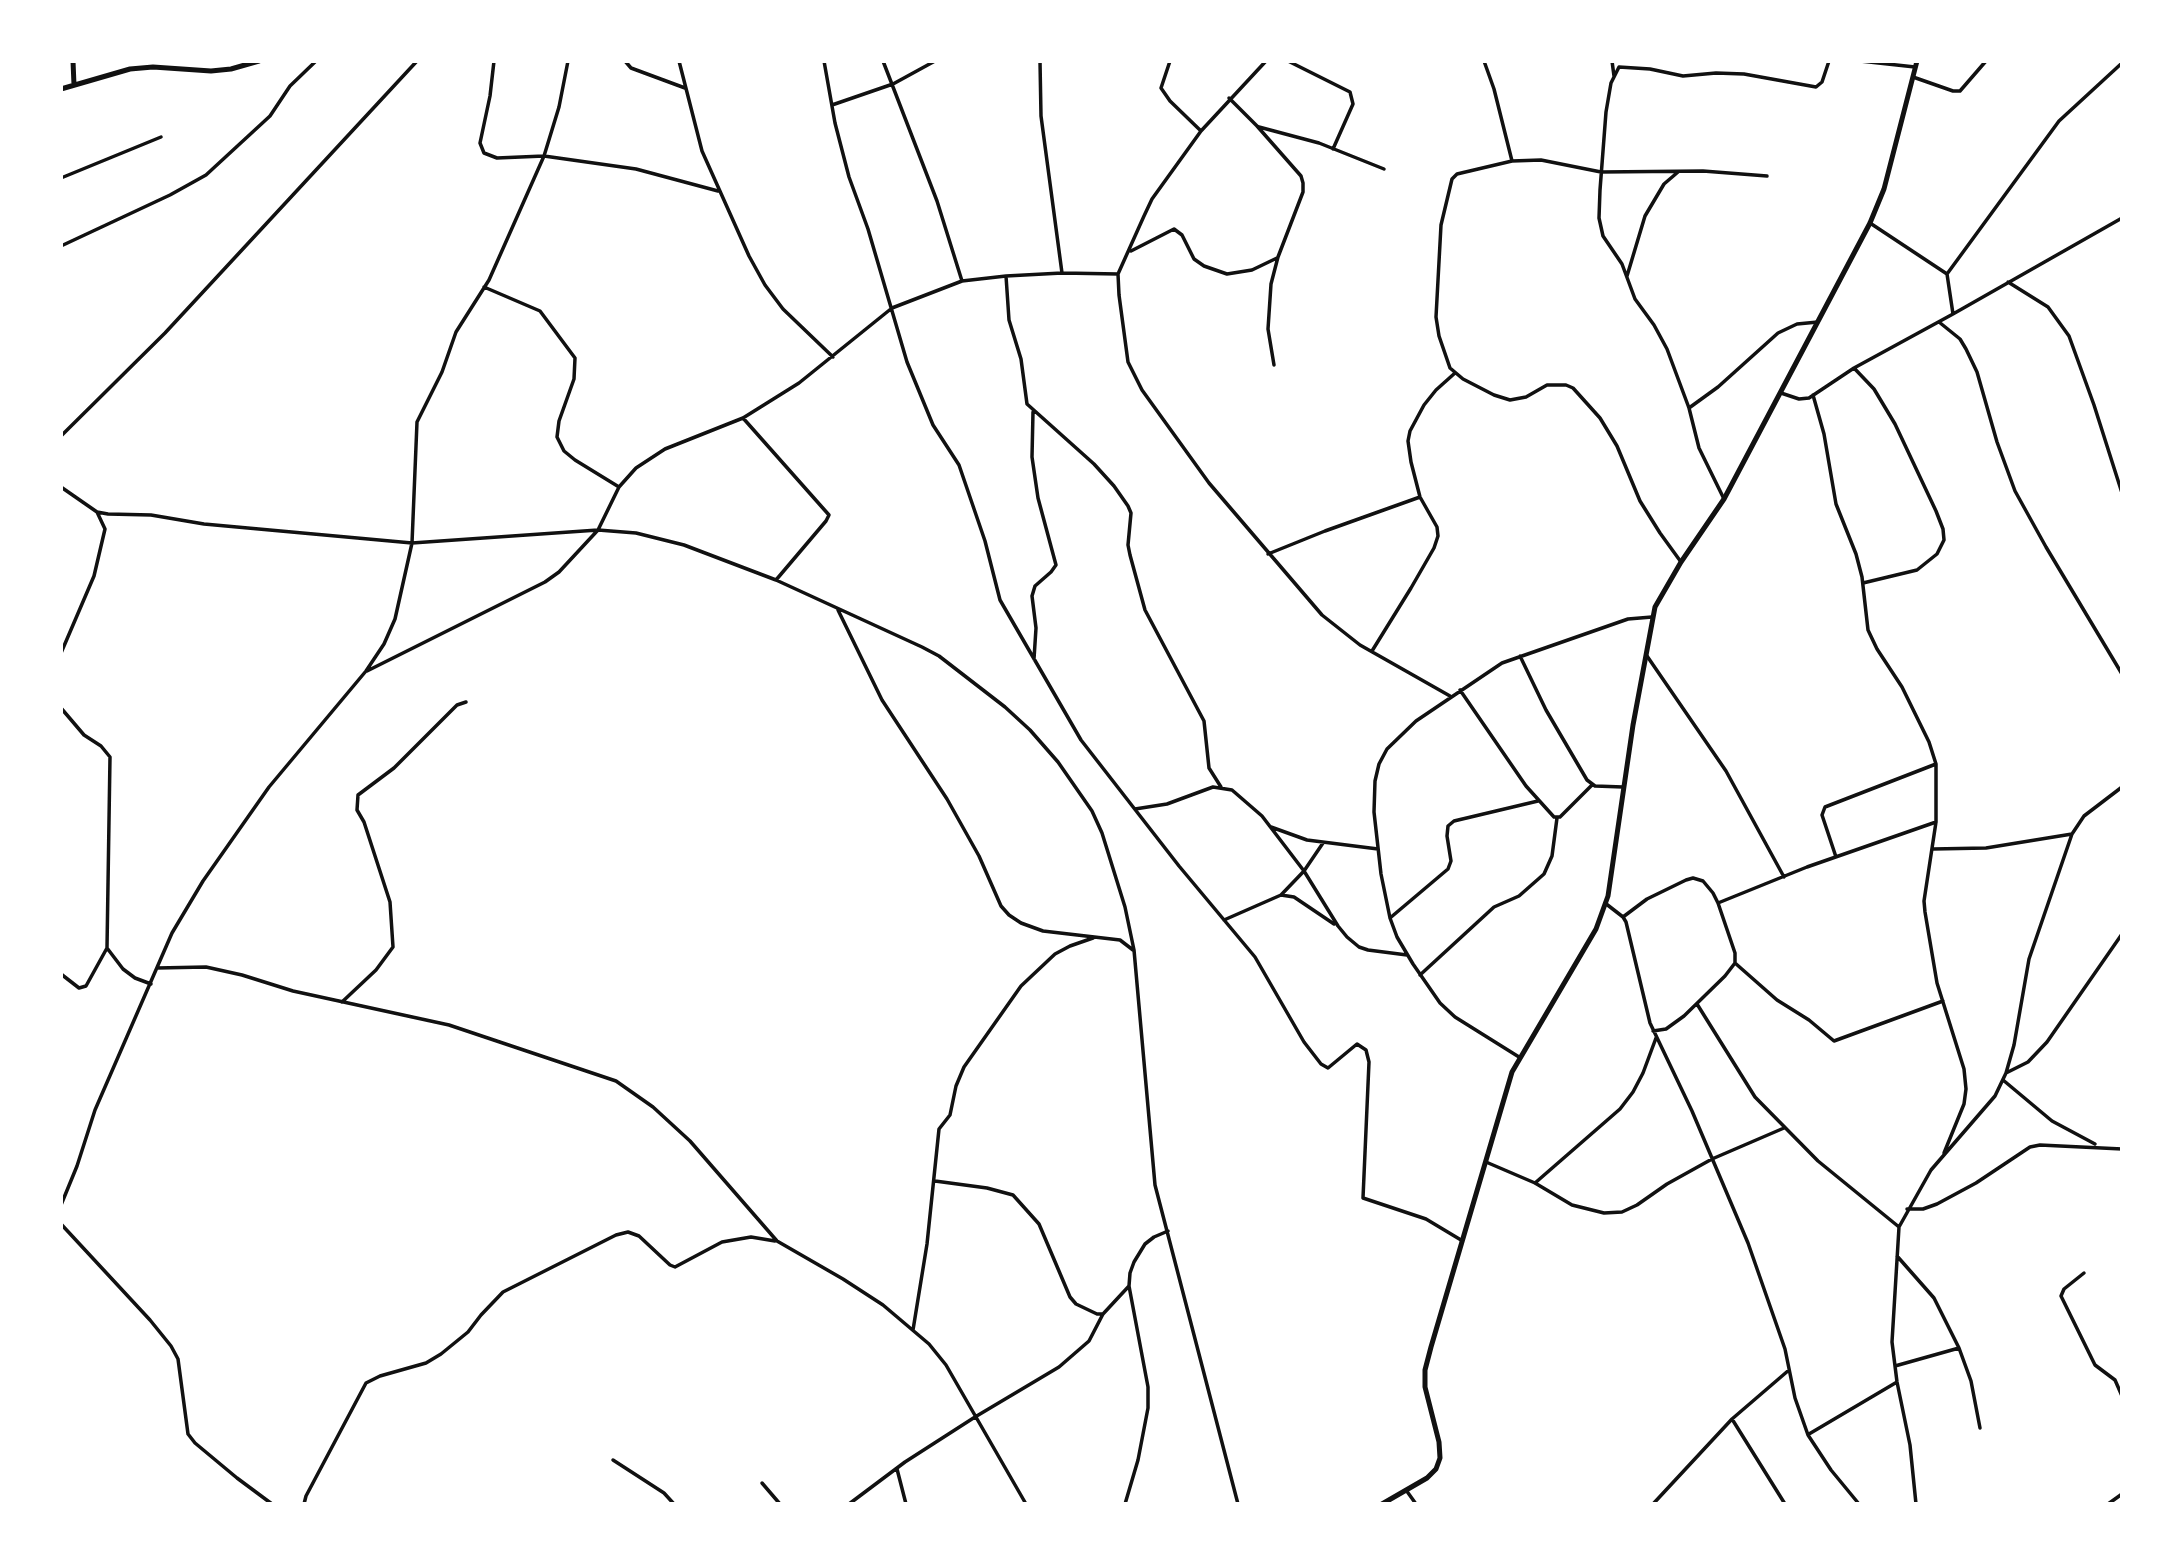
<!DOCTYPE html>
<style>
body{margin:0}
#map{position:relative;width:2183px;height:1565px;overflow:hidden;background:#fff;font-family:"Sofia Sans Condensed",sans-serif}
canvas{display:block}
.frame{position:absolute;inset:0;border:63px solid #fff;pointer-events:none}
</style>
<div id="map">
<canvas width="2183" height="1565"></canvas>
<div class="frame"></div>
</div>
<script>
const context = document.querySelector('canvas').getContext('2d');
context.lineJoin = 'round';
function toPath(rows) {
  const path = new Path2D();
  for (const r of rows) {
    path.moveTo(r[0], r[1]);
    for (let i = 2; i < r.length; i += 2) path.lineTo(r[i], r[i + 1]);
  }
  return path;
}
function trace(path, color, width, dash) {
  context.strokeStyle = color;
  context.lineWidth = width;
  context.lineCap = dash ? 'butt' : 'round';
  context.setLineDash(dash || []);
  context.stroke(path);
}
trace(toPath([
 [494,61,490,96,480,143,484,153,497,158,544,156,636,169,718,191],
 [625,61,631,68,685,88],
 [679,61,702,151,749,256,765,285,783,309,833,357],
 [824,61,835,123,849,177,868,229,907,362,933,425,959,465,985,541,1000,600,1081,740,1179,866,1255,957,1304,1042,1321,1064,1328,1068,1357,1044,1366,1050,1369,1062,1363,1198,1426,1219,1461,1240],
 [883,61,937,201,962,281],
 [1040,61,1041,116,1062,273],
 [1170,61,1161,88,1170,101,1201,131],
 [1266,61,1201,131,1152,199,1144,216,1118,274,1119,295,1128,362,1142,390,1209,483,1322,615,1360,645,1450,696],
 [1288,61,1350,92,1353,104,1333,149],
 [1484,61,1494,89,1512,161],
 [1612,61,1614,76],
 [1860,61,1915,67],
 [1913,77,1953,91,1960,91,1986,61],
 [1229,98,1257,126,1301,176,1303,183,1303,192,1278,257,1271,284,1268,329,1274,365],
 [832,105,893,84,935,61],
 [1259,127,1319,143,1384,169],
 [61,178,161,137],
 [1870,223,1947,274],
 [61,246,170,195,206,175,270,116,290,86,316,61],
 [1131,251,1174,229,1182,235,1194,259,1204,266,1227,274,1252,270,1277,258],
 [1006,276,1009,320,1021,359,1027,404,1094,464,1114,486,1128,506,1131,513,1128,545,1130,555,1145,610,1204,721,1209,768,1221,787],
 [1627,276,1645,216,1664,184,1678,172],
 [2008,282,2048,307,2069,336,2094,405,2122,493],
 [484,287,540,311,575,358,574,379,559,421,557,437,564,451,575,460,619,487],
 [1953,314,1947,274,2059,121,2122,63],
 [1939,322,1960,339,1966,349,1977,372,1997,442,2015,491,2046,547,2122,674],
 [1854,368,1874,389,1895,424,1936,511,1943,529,1944,540,1937,554,1917,570,1863,583],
 [1781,393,1799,399,1809,398,1854,368,1953,314,2122,218],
 [1813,395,1824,434,1836,504,1856,554,1862,577,1868,630,1877,649,1902,687,1929,742,1936,764,1936,822,1924,901,1925,912,1937,983,1964,1069,1966,1089,1964,1104,1944,1153],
 [1689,408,1718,387,1778,333,1797,324,1818,322],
 [1033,412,1032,457,1038,498,1056,565,1051,572,1035,586,1032,596,1036,628,1034,659],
 [743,418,829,515,826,521,776,580],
 [61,436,165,333,417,61],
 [61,487,97,512,108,514,151,515,204,524,412,543,598,530,636,533,684,545,776,580,922,647,939,656,1005,707,1030,730,1058,762,1092,811,1102,833,1125,907,1134,950,1155,1185,1238,1504],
 [1724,499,1699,448,1689,408,1667,349,1654,325,1635,299,1622,264,1603,236,1599,218,1600,190,1606,112,1611,83,1619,67,1650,69,1683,76,1716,73,1744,74,1816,87,1822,82,1829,61],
 [1268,554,1325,531,1420,497],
 [1681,562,1660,533,1640,501,1617,446,1600,418,1573,388,1566,385,1547,385,1526,397,1510,400,1494,395,1463,379,1450,368,1439,336,1436,317,1441,225,1452,179,1457,174,1512,161,1541,160,1601,172,1703,171,1767,176],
 [838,610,882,700,947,799,979,856,1001,906,1009,915,1021,923,1043,931,1120,940,1133,950],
 [1372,651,1411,588,1434,548,1438,536,1437,527,1420,497,1411,462,1408,441,1410,431,1424,405,1436,390,1455,373],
 [61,653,94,576,105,529,97,512],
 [1520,656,1546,710,1587,780,1595,786,1623,787],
 [1647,656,1726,771,1784,877],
 [367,671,545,582,559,572,598,530,619,487,636,468,665,449,743,418,799,383,892,308,962,281,1006,276,1062,273,1118,274],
 [1460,690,1526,786,1554,817,1560,817,1592,785],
 [61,708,84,735,101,746,110,757,107,948,123,969,135,978,151,984],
 [1135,809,1167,804,1213,787,1232,790,1262,816,1304,871,1338,926,1347,937,1359,947,1368,950,1407,955],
 [1271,827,1307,840,1378,849],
 [1933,849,1986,848,2072,834],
 [1836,857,1822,815,1825,807,1936,764],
 [1281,895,1294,897,1334,924],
 [1605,903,1623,917,1626,922,1650,1023,1692,1111,1748,1243,1785,1349,1795,1398,1808,1435,1831,1470,1859,1504],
 [1623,917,1647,899,1686,880,1693,878,1703,881,1713,893,1718,903,1807,867,1936,822],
 [1390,918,1448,869,1451,861,1447,836,1448,826,1454,821,1538,801],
 [1224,920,1281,895,1304,871,1323,843],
 [1735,963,1777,1000,1809,1020,1834,1041,1943,1001],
 [157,968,206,967,242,975,293,991,449,1025,616,1081,653,1107,690,1141,777,1241,843,1279,883,1305,929,1344,946,1365,1026,1504],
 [61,974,79,988,86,986,107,948],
 [1420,975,1494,907,1519,896,1544,874,1552,856,1557,818],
 [342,1002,376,970,393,947,390,902,364,822,357,810,358,795,394,768,457,705,466,702],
 [1697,1004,1755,1097,1818,1161,1899,1227],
 [1653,1031,1666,1029,1684,1016,1725,976,1735,963,1735,953,1718,903],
 [1519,1057,1455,1017,1440,1003,1413,964,1397,937,1390,918,1381,874,1374,812,1375,781,1379,764,1387,749,1416,721,1502,663,1628,619,1652,617],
 [2006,1073,2028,1062,2047,1042,2122,934],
 [2003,1080,2052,1121,2095,1144],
 [1486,1162,1535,1183,1572,1205,1604,1213,1622,1212,1637,1205,1667,1184,1712,1159,1784,1128],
 [935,1181,987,1188,1013,1195,1039,1224,1070,1297,1076,1304,1097,1314,1103,1314,1129,1286],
 [1535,1183,1620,1109,1633,1092,1643,1073,1656,1038],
 [61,1205,77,1166,95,1110,172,933,203,881,269,787,366,671,384,644,395,619,412,543,417,422,442,372,456,332,489,280,544,156,559,107,568,61],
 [1907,1209,1923,1209,1937,1204,1976,1183,2030,1147,2040,1145,2122,1149],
 [61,1224,150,1320,171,1346,178,1359,188,1434,195,1443,237,1478,272,1504],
 [1897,1256,1934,1298,1959,1348,1971,1381,1980,1428],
 [2084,1273,2064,1289,2061,1296,2095,1365,2115,1380,2122,1396],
 [913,1330,927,1244,939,1129,950,1115,956,1086,964,1067,1021,986,1055,954,1070,946,1093,938],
 [1895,1366,1959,1348],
 [1732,1419,1785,1504],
 [1809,1434,1897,1382],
 [613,1460,664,1493,674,1504],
 [897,1469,906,1504],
 [762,1483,780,1504],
 [1406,1490,1416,1504],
 [304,1504,306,1496,366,1383,380,1376,426,1363,441,1354,468,1332,481,1315,503,1292,616,1235,628,1232,639,1236,670,1265,675,1267,722,1242,751,1237,775,1241],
 [849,1504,905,1462,975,1417,1059,1367,1089,1341,1103,1314],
 [1125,1504,1138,1460,1148,1408,1148,1387,1129,1286,1130,1273,1134,1262,1145,1244,1154,1237,1168,1231],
 [1653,1504,1732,1419,1789,1370],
 [1916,1504,1910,1445,1897,1382,1892,1342,1899,1227,1931,1170,1995,1096,2006,1073,2014,1045,2029,959,2072,834,2084,816,2122,787],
 [2108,1504,2122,1494]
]), '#111', 3.5);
trace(toPath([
 [73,61,74,85],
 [61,89,130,69,153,67,211,71,231,69,259,61],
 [1382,1504,1427,1478,1436,1469,1440,1458,1439,1442,1425,1387,1425,1370,1431,1347,1512,1072,1596,929,1608,896,1633,725,1655,607,1681,562,1724,499,1870,223,1884,189,1917,61]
]), '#111', 5);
</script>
